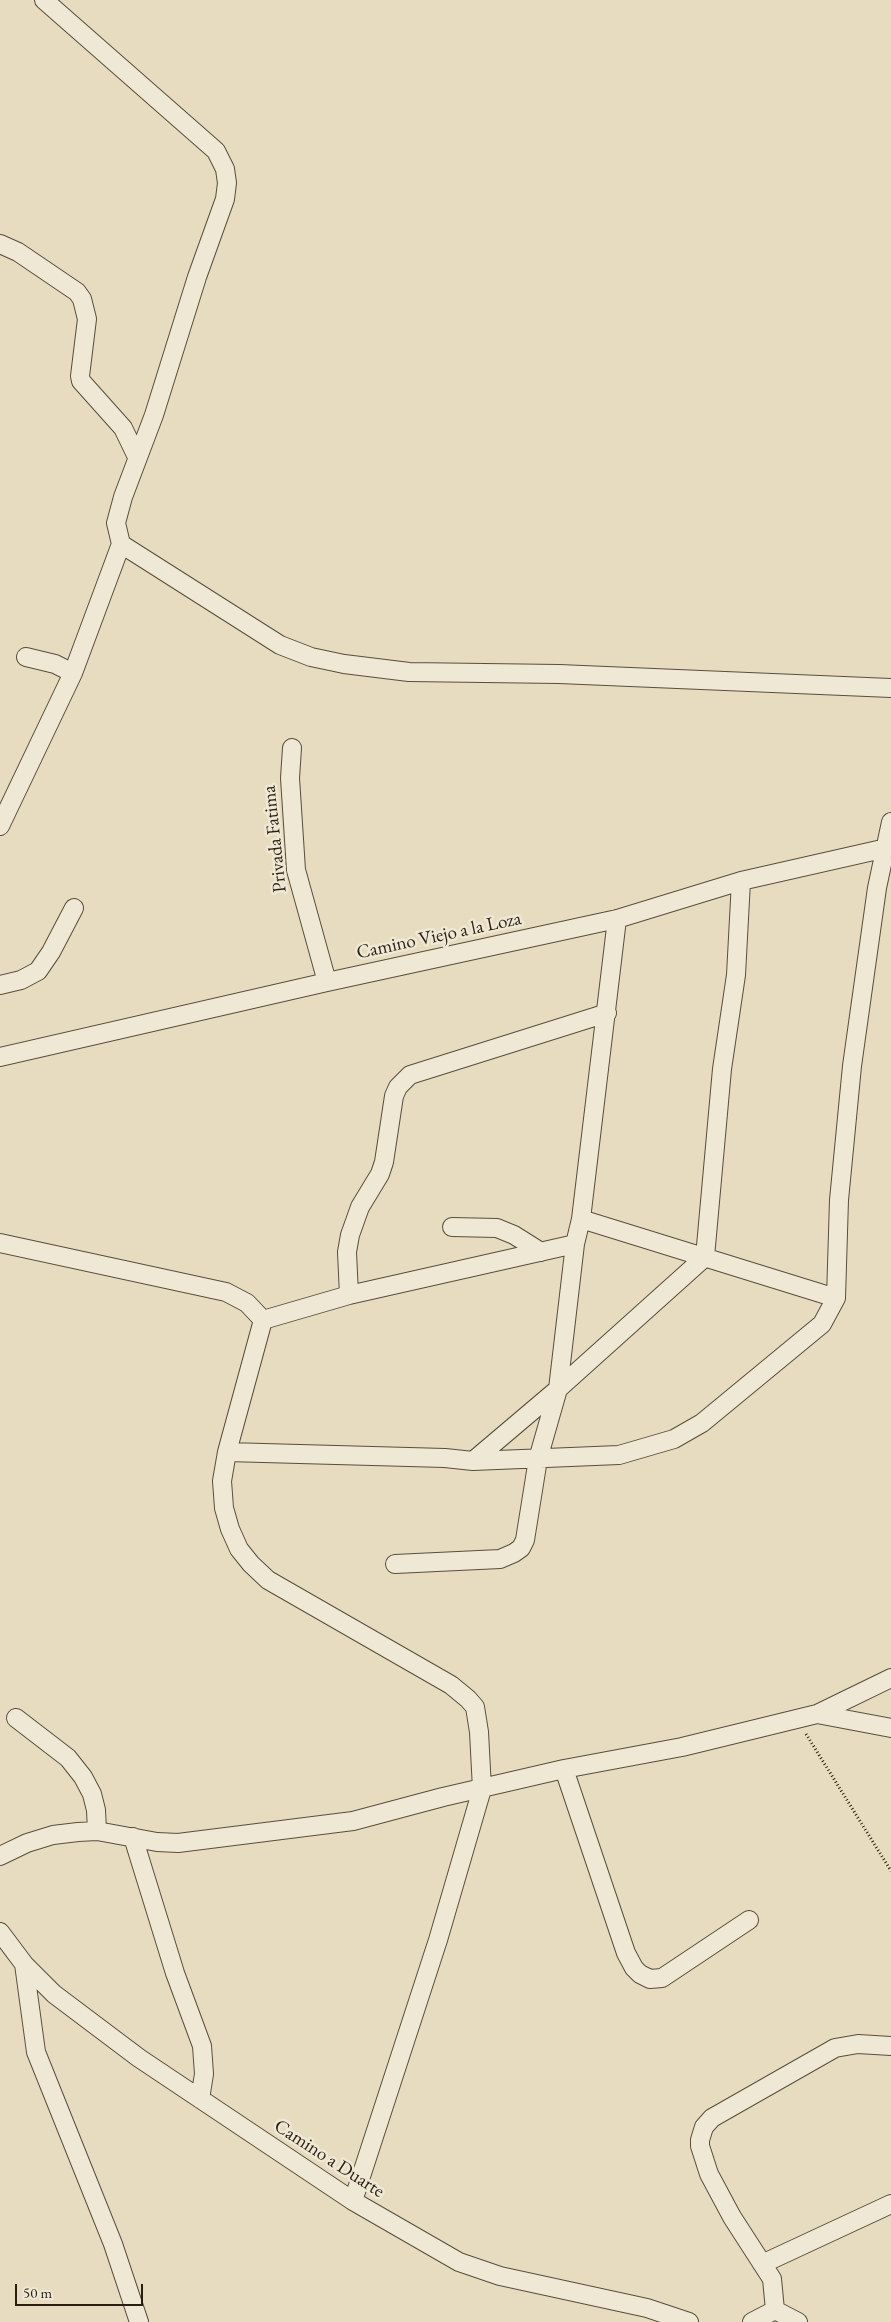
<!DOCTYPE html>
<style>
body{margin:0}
#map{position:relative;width:891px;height:2322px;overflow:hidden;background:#e7dcbf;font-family:"EB Garamond",serif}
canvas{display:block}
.scale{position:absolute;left:15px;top:2284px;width:128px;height:22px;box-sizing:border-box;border:2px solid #2a1e10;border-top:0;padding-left:6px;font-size:15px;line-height:18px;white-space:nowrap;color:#2a1e10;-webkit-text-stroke:4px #efe8d5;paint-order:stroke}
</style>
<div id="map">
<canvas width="891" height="2322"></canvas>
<div class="scale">50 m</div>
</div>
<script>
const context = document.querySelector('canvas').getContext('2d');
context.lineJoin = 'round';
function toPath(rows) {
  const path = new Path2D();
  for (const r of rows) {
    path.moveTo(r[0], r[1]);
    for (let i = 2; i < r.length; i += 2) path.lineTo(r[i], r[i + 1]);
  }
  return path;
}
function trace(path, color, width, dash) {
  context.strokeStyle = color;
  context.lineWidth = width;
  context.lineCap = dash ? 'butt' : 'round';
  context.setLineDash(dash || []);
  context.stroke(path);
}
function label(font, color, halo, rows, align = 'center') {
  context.font = font + ' "EB Garamond",serif';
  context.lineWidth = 5;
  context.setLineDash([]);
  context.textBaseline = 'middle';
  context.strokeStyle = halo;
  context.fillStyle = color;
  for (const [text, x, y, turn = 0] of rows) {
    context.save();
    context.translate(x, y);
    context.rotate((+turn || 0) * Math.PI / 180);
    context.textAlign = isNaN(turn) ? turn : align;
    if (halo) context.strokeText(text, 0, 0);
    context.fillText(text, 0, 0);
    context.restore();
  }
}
const minor = toPath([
 [0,244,18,252,77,292,82,299,87,319,80,376,81,381,123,428,137,457],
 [121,544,280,645,311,657,344,664,409,672,559,674,891,688],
 [26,657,55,664,73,673],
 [292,748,290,778,296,870,327,982],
 [0,826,73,673,121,544,116,523,123,497,154,415,197,277,225,199,227,183,225,169,216,151,44,0],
 [0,985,21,980,38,971,51,952,74,908],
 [0,1057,327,982,617,919,741,881,891,847],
 [581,1219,836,1298],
 [452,1227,497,1228,514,1235,541,1252],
 [0,1243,226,1292,247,1303,263,1320,349,1295,575,1244],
 [349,1295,347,1252,350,1235,360,1207,380,1174,384,1162,394,1096,398,1087,410,1075,607,1013],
 [263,1320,227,1452,222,1481,224,1508,230,1529,239,1549,251,1564,268,1580,451,1685,468,1699,475,1707,479,1732,482,1789,438,1940,353,2201],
 [227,1452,445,1458,473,1461,619,1455,674,1439,702,1423,822,1324,836,1298,839,1200,852,1066,877,888,891,822],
 [473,1461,558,1389,705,1257,722,1069,736,975,741,881],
 [395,1564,500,1559,514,1553,521,1548,525,1540,538,1459,558,1389,575,1244,581,1219,617,919],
 [817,1714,891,1728],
 [16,1718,68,1758,83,1777,92,1794,96,1810,97,1831],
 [564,1769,626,1953,634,1968,640,1974,650,1979,662,1978,749,1920],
 [133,1837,175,1973,202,2046,204,2074,200,2099],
 [0,1856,27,1843,53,1835,78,1832,97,1831,157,1842,178,1843,353,1821,443,1797,564,1769,682,1747,817,1714,891,1678],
 [0,1932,24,1964,54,1994,139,2058,353,2201,459,2262,500,2276,647,2308,689,2322],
 [24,1964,36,2052,113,2244,139,2322],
 [762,2264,891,2204],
 [775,2310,772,2279,732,2217,709,2174,700,2146,700,2140,704,2127,712,2118,835,2048,858,2044,891,2046],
 [752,2322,775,2310,798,2322]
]);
trace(minor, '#594e3c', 20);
trace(toPath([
 [806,1734,891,1871]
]), '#2a1e10', 3, [1, 2.5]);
trace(minor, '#efe8d5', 18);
label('19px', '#2a1e10', '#efe8d5', [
 ["Privada Fatima",275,839,-96],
 ["Camino Viejo a la Loza",439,936,-12],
 ["Camino a Duarte",329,2159,33]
]);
</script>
